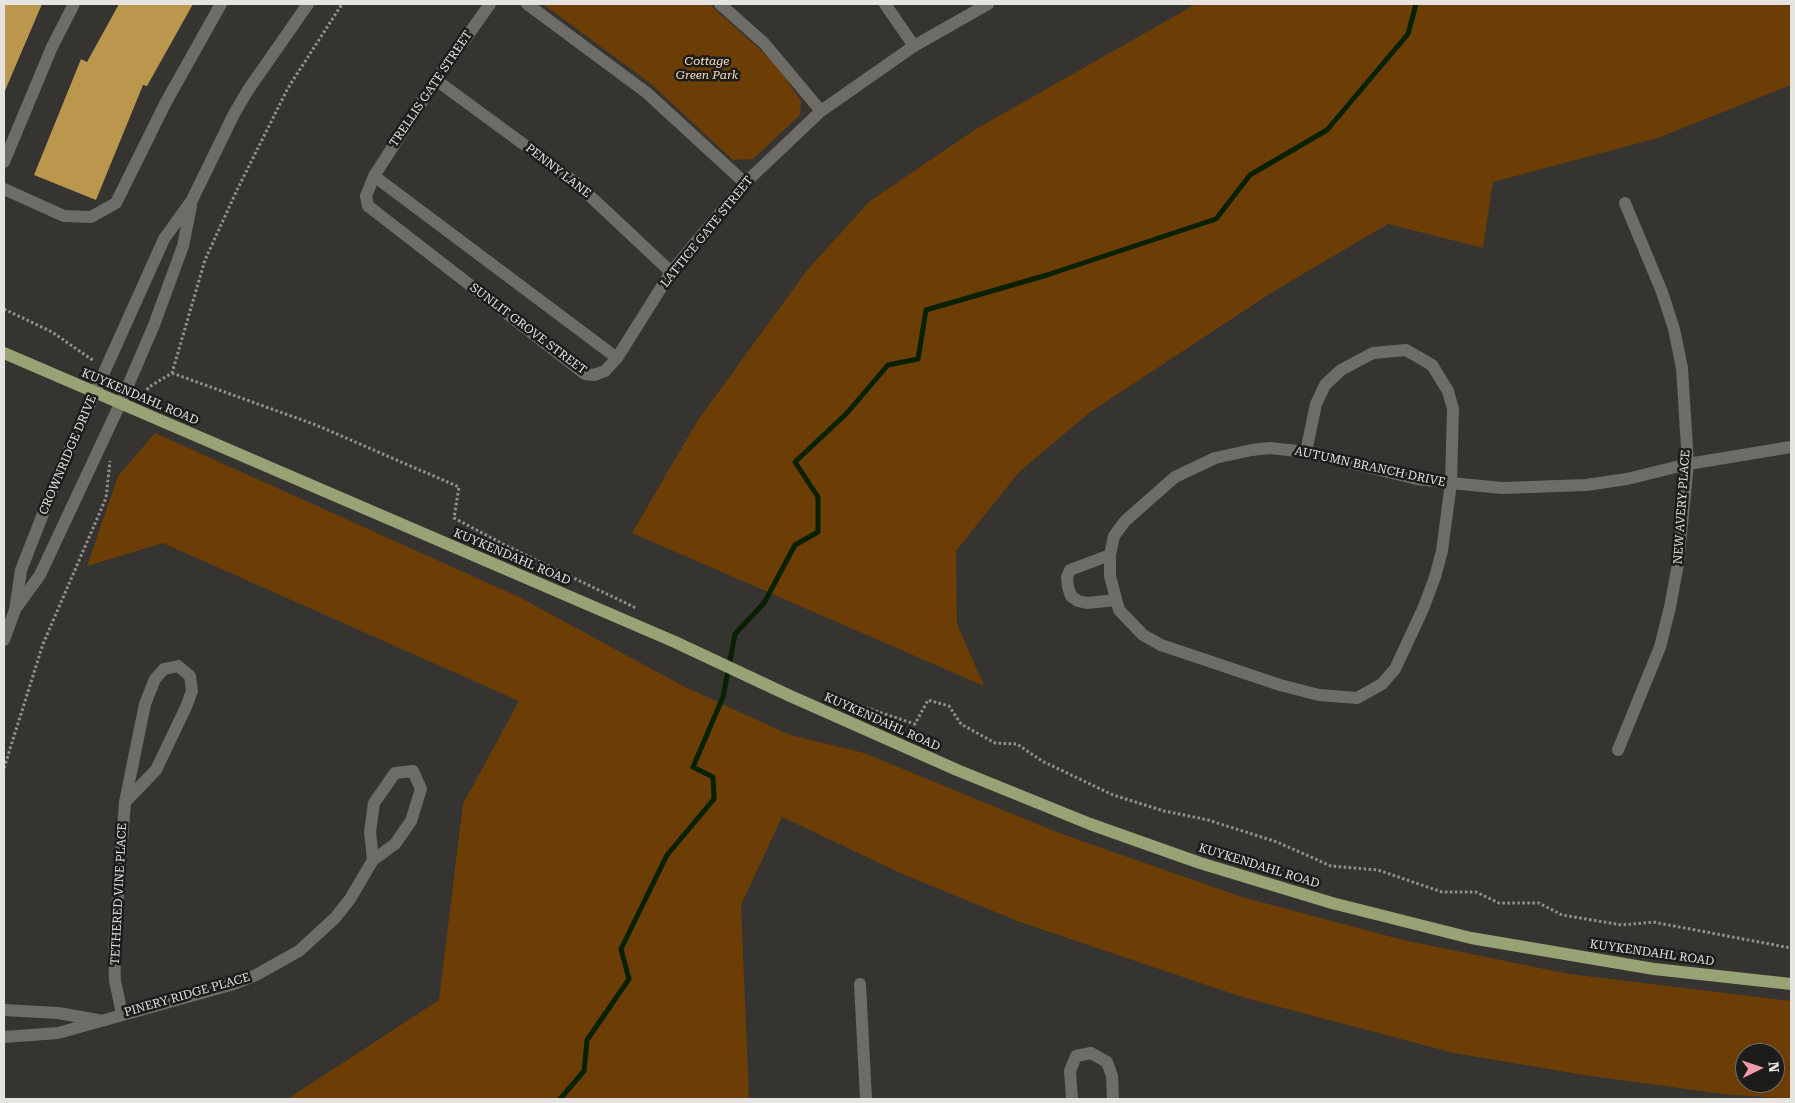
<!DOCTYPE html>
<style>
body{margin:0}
#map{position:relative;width:1795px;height:1103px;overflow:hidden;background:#353430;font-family:"Roboto Serif",serif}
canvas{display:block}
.frame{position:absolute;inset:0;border:5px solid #e5e4e1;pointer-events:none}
.north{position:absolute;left:1735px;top:1043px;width:50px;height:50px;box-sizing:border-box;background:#1c1c1a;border:1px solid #6c6c6a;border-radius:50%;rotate:86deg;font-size:14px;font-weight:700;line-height:20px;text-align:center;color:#e5e4e1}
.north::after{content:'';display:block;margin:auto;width:18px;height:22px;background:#f39aab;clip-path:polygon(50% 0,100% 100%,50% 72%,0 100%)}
</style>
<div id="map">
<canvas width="1795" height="1103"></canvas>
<div class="frame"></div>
<div class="north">N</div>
</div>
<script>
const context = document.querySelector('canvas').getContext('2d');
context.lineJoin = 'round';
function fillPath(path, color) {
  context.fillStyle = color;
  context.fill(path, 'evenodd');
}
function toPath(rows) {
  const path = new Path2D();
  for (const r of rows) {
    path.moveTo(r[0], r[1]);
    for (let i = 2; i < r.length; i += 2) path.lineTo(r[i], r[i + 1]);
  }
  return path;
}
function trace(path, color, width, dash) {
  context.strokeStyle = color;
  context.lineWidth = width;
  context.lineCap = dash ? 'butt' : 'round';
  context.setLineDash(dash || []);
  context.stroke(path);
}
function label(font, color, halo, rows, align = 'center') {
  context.font = font + ' "Roboto Serif",serif';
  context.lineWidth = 5;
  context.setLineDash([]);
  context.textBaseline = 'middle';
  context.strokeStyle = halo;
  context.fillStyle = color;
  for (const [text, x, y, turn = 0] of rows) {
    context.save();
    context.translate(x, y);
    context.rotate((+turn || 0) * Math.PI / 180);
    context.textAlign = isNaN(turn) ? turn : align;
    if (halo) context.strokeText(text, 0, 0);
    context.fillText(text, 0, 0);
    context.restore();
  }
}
fillPath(toPath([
 [543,4,709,4,774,62,801,101,800,115,753,159,733,160,650,83],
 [1196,4,1791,4,1791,85,1658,138,1493,182,1483,248,1388,224,1274,291,1089,413,1019,472,956,551,957,624,984,686,632,533,698,420,808,269,870,201,976,129],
 [155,433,519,597,685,687,790,735,864,753,1059,833,1242,897,1403,940,1569,974,1791,1001,1791,1099,1723,1094,1584,1075,1454,1053,1242,997,1020,922,907,876,782,817,741,905,749,1099,237,1099,289,1098,439,1000,463,804,519,701,163,543,87,566,118,476],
 [1745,1053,1775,1053,1775,1083,1745,1083]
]), '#6c3e06');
trace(toPath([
 [560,1099,584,1071,587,1040,629,979,621,949,667,855,714,799,713,777,693,767,723,697,735,634,764,603,795,545,818,532,818,497,795,462,847,413,888,365,918,359,926,310,1047,275,1216,219,1250,175,1327,130,1408,34,1416,4]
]), '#092103', 5);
fillPath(toPath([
 [4,4,42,4,4,93],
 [119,4,193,4,147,86,143,85,96,200,34,175,81,59,87,62]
]), '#bb964d');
trace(toPath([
 [4,309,52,332,94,361],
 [172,373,316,425,459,487,454,518,503,544,636,608],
 [141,398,149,387,172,373,205,260,237,190,288,88,342,4],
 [828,695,915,724,928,700,949,706,961,724,995,743,1017,744,1042,761,1113,795,1164,811,1208,820,1277,842,1331,866,1378,870,1442,892,1476,892,1499,903,1539,903,1562,915,1622,925,1653,922,1791,948],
 [4,768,43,644,106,498,110,461]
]), '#92918e', 3, [2.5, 2.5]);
trace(toPath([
 [490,4,436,80,374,176,366,196,368,206,585,374,594,375,605,371,617,358,671,272,745,183,821,111,914,46,988,4],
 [527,4,647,93,745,183],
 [720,4,764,43,821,111],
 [885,4,914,46],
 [436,80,575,182,671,272],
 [4,162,52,47,74,4],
 [374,176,617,358],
 [4,189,64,216,91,217,116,203,166,102,221,4],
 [1306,452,1316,404,1325,385,1341,370,1373,353,1406,350,1432,365,1448,391,1453,409,1451,483,1442,551,1435,577,1423,609,1395,669,1382,684,1357,698,1319,695,1280,685,1161,645,1143,635,1119,610,1110,576,1110,555,1114,536,1125,521,1175,477,1215,458,1252,450,1270,448,1306,452,1417,479,1451,483,1502,488,1586,485,1627,479,1688,464,1791,447],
 [1110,555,1070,570,1067,577,1068,587,1071,596,1078,601,1087,603,1116,600],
 [16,608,40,575,120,404,154,325,183,246,191,206],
 [4,640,15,610,21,570,61,468,164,239,192,200,234,114,248,90,308,4],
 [178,666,190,676,192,691,186,707,156,770,125,802,145,704,155,679,164,669,178,666],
 [1618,750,1660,647,1670,607,1678,564,1688,464,1682,368,1674,329,1662,292,1625,203],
 [860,984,866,1099],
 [4,1010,58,1013,98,1020],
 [122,1014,115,981,114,948,125,802],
 [4,1037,58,1033,234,984,256,975,299,951,335,918,350,899,373,860,395,844,411,821,421,789,413,771,395,773,374,803,370,832,373,860],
 [1072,1099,1070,1071,1076,1056,1091,1053,1107,1062,1112,1076,1113,1099]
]), '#6d6c67', 12);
trace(toPath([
 [4,353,675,642,788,695,957,770,1090,824,1200,863,1332,903,1471,938,1654,969,1791,984]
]), '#98a375', 12);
label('italic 12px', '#feddc0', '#1c1c1a', [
 ["Cottage",707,61],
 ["Green Park",707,75]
]);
label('12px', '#e5e4e1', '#1c1c1a', [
 ["TRELLIS GATE STREET",431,89,-56],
 ["PENNY LANE",558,171,38],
 ["LATTICE GATE STREET",707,232,-51],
 ["SUNLIT GROVE STREET",528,329,37],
 ["KUYKENDAHL ROAD",140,397,23],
 ["CROWNRIDGE DRIVE",68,455,-67],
 ["AUTUMN BRANCH DRIVE",1370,467,12],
 ["NEW AVERY PLACE",1682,507,-86],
 ["KUYKENDAHL ROAD",512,557,23],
 ["KUYKENDAHL ROAD",882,722,24],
 ["KUYKENDAHL ROAD",1259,866,17],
 ["TETHERED VINE PLACE",119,894,-87],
 ["KUYKENDAHL ROAD",1652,953,8],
 ["PINERY RIDGE PLACE",187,995,-16]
]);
</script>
